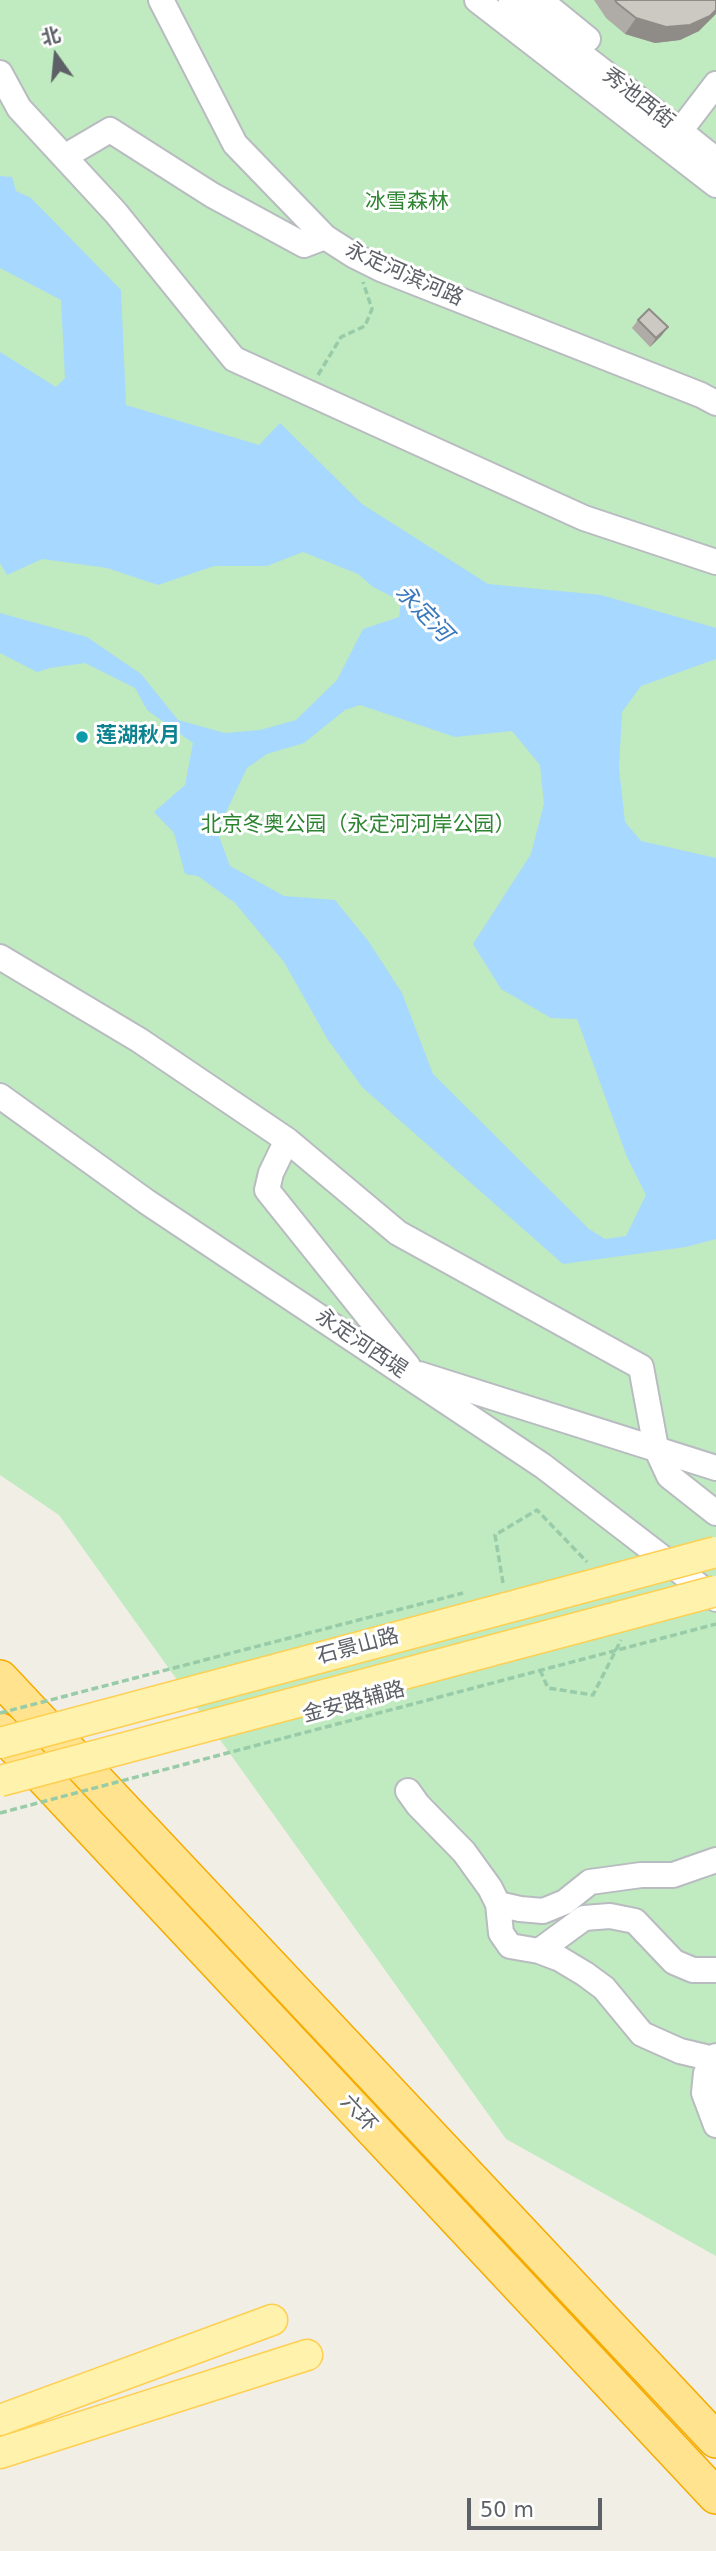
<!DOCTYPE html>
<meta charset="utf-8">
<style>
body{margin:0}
#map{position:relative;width:716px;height:2551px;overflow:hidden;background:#f1eee5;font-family:"DejaVu Sans","Noto Sans SC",sans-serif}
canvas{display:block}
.north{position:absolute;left:21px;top:21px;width:70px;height:70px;-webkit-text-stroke:5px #fff;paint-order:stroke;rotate:345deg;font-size:19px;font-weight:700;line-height:28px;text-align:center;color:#5d6167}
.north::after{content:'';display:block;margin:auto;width:24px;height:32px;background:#5d6167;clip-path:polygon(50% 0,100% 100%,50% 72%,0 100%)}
.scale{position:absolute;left:467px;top:2498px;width:135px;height:32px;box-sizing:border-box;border:4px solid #5d6167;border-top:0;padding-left:9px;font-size:21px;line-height:24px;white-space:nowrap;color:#5d6167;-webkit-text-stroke:5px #fff;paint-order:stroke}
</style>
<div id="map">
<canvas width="716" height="2551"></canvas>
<div class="north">北</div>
<div class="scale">50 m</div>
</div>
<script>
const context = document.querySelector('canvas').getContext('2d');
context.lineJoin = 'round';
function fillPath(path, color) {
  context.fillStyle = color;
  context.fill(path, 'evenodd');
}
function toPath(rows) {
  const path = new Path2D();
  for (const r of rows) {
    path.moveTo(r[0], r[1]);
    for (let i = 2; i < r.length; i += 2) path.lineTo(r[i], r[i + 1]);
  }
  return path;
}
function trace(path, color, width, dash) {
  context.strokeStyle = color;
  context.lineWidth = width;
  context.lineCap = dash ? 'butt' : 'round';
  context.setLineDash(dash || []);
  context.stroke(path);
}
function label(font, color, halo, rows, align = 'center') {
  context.font = font + ' "DejaVu Sans","Noto Sans SC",sans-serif';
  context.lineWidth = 6;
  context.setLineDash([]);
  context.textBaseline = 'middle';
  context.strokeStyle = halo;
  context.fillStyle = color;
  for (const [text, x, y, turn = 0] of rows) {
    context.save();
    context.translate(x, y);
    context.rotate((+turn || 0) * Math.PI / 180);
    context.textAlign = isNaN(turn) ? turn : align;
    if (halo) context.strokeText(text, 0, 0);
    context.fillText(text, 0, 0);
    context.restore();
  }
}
fillPath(toPath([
 [0,0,492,0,716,176,716,2256,506,2139,59,1515,0,1475],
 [521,0,716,0,716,168]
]), '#c0eac0');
fillPath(toPath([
 [0,176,12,177,16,191,31,198,121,290,126,405,259,445,280,423,362,504,488,584,601,595,716,628,716,659,641,686,622,712,619,768,625,822,641,841,716,858,716,1239,686,1247,563,1264,363,1088,328,1040,284,962,235,903,198,876,185,874,174,833,154,812,185,785,193,743,147,710,135,688,85,663,50,668,37,672,0,653,0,613,87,637,141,674,178,720,225,733,260,730,296,720,337,680,363,629,399,617,401,601,373,587,358,574,303,552,267,566,214,566,158,585,107,568,42,559,7,575,0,563,0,352,56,387,65,378,61,300,0,268],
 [360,705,455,737,512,731,540,765,544,804,531,854,473,944,501,989,551,1018,577,1019,627,1157,646,1195,626,1236,605,1239,589,1229,433,1074,402,993,369,942,335,900,284,896,230,866,217,831,247,768,267,754,304,743,345,710]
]), '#a7d8ff');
const minor = toPath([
 [161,0,235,144,325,237,353,255,381,269,701,395,716,403],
 [477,0,716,185],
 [511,0,680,131],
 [540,0,588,39],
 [0,73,19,108,116,213,234,359,584,518,716,562],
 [716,84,680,131,716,160],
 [64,157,110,130,212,195,304,245,325,237],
 [0,957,139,1040,287,1140,398,1233,641,1367,656,1448,669,1476,716,1513],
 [0,1096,147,1202,543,1466,716,1599],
 [287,1140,271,1173,267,1190,408,1366],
 [419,1374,716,1468],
 [408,1791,418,1805,464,1852,490,1888,498,1904,501,1933,510,1946,539,1951,560,1959,585,1974,604,1988,642,2034,680,2051,714,2059],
 [498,1904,520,1909,543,1911,565,1902,590,1882,641,1875,673,1875,716,1860],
 [539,1951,584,1918,610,1916,635,1921,674,1962,693,1970,716,1970],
 [716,2056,706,2073,704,2093,716,2125]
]);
const major = toPath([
 [0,2420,272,2320],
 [0,2453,307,2355]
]);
const highway = toPath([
 [0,1678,716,2440],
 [0,1731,716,2496]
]);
trace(minor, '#b8bbc0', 28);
trace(major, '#fecf51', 33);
trace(highway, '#f6ab00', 38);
trace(toPath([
 [318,375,341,337,365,326,372,309,363,282],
 [503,1583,495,1535,537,1510,587,1562],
 [540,1670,548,1688,593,1695,621,1640]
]), '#98cca8', 3.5, [7, 3.5]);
trace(minor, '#fff', 24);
trace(major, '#fff2ac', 30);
trace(highway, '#ffe38e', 35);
const majorBridge = toPath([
 [0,1743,716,1552],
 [0,1781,716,1591]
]);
trace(majorBridge, '#fecf51', 33, []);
trace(toPath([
 [0,1713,463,1593],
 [0,1813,716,1624]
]), '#98cca8', 3.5, [7, 3.5]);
trace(majorBridge, '#fff2ac', 30);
fillPath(toPath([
 [594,0,716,0,699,31,680,40,655,43,625,34,606,18],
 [638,320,662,335,650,347,632,328]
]), '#afaca7');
fillPath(toPath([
 [716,10,716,14,699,31,680,40,655,43,625,34,636,18],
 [668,327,662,335,650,347,656,338]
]), '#8f8c88');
const building = toPath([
 [615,0,716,0,716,10,710,16,690,25,666,27,636,18,617,3,615,0],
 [649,309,668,327,656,338,638,320,649,309]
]);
fillPath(building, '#ccc8c2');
trace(building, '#8f8c88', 2);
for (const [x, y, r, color] of [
 [82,737,7,"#0f9aa8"]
]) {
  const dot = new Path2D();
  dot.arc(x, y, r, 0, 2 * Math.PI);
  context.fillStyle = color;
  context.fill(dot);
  trace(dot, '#fff', 2.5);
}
label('21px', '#5d6167', '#fff', [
 ["秀池西街",638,99,38],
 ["永定河滨河路",404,275,24],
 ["永定河西堤",361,1344,34],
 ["石景山路",358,1647,-15],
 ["金安路辅路",354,1703,-15],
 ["六环",358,2114,47]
]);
label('21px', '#2d8532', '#fff', [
 ["冰雪森林",407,203],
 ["北京冬奥公园（永定河河岸公园）",358,826]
]);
label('bold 21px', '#0d838f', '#fff', [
 ["莲湖秋月",96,737]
], 'left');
label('italic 23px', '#3a78bb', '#fff', [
 ["永定河",423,614,46]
]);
</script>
